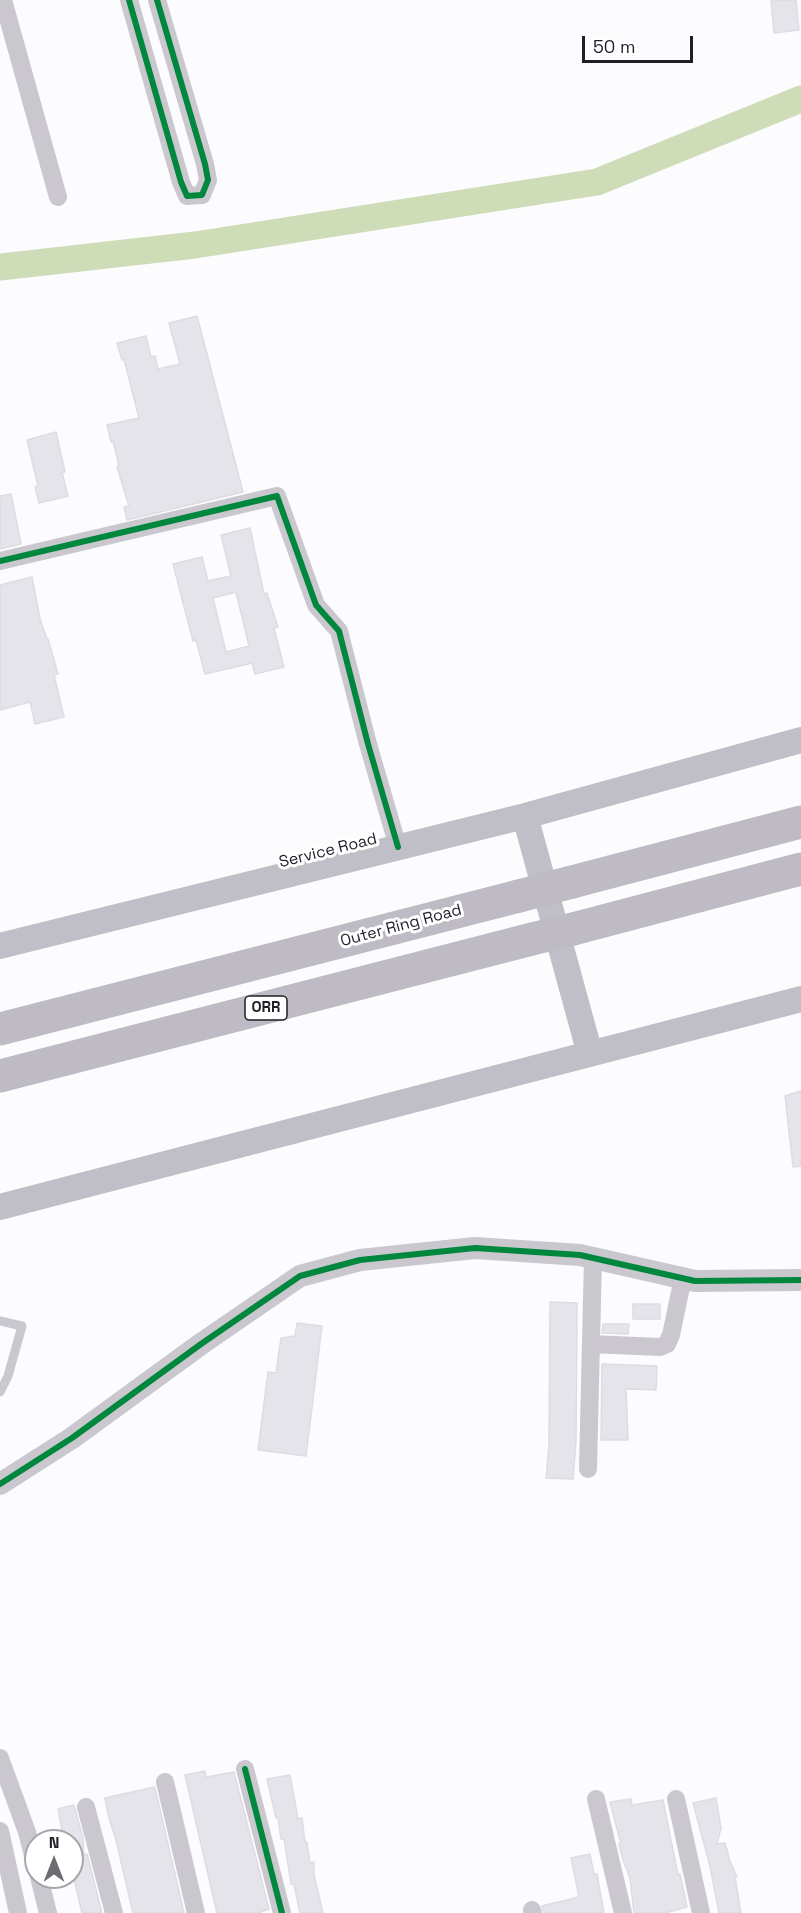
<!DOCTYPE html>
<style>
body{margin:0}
#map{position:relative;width:801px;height:1913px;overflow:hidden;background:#fcfbfe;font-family:"Space Grotesk",sans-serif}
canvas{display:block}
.north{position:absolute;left:24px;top:1829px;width:60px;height:60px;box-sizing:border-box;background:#fff;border:2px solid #a6a5a9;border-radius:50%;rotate:0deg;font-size:16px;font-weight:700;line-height:24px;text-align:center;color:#211e27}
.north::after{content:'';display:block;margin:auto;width:21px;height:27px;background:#6e6b72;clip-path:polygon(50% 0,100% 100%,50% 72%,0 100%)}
.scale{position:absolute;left:582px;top:36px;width:111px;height:27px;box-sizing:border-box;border:3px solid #211e27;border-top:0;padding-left:8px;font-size:18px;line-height:21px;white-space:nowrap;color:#211e27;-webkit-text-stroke:4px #fff;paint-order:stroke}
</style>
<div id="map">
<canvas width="801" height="1913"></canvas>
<div class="north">N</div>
<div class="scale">50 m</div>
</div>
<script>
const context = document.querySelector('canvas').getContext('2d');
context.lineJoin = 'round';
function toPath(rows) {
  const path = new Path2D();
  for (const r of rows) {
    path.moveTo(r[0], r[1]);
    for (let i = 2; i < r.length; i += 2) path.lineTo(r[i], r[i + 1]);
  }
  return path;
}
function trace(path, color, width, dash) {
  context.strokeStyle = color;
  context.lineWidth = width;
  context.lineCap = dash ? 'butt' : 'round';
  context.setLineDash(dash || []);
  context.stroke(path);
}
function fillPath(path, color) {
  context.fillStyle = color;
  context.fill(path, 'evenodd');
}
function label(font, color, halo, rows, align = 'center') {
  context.font = font + ' "Space Grotesk",sans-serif';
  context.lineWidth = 6;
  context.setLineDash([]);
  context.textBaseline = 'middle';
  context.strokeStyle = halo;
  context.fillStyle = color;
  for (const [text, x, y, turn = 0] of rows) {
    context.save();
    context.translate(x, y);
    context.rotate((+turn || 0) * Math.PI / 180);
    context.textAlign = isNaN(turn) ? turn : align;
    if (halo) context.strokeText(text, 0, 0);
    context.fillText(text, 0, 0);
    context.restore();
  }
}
trace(toPath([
 [0,267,195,245,597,182,801,99]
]), '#cedcb8', 27);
const building = toPath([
 [771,0,796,0,799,30,774,33,771,0],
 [197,316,243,492,127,520,124,507,129,506,117,467,119,466,113,441,111,442,107,425,139,418,124,359,122,360,117,343,146,336,151,357,155,356,158,369,180,364,169,323,197,316],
 [56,432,65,472,62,473,68,496,39,503,35,487,38,486,27,440,56,432],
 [11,494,21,544,0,549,0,496,11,494],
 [250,528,264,594,267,593,278,627,274,628,284,667,255,674,252,663,205,674,196,640,193,641,188,622,173,564,202,557,208,581,231,576,221,535,250,528],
 [236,592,249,646,226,652,213,598,236,592],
 [32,577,40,619,47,639,48,639,58,674,54,675,64,717,35,724,30,702,0,710,0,585,32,577],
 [801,1091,801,1166,793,1167,785,1096,801,1091],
 [550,1302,577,1303,576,1442,573,1479,546,1478,549,1446,550,1302],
 [633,1304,660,1304,660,1319,633,1319,633,1304],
 [297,1323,322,1326,306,1456,258,1450,268,1372,276,1373,281,1338,295,1336,297,1323],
 [603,1324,629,1324,628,1334,602,1333,603,1324],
 [602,1364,657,1366,656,1390,626,1389,628,1440,601,1440,602,1364],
 [205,1771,206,1777,234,1772,269,1909,258,1913,217,1913,185,1775,205,1771],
 [290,1775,298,1819,302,1818,305,1842,307,1842,310,1863,314,1862,314,1875,323,1913,300,1913,294,1884,291,1884,284,1839,281,1839,278,1818,276,1818,267,1779,290,1775],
 [154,1787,155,1788,184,1913,133,1913,116,1840,109,1818,105,1798,154,1787],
 [716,1798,721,1828,717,1844,725,1843,730,1861,737,1877,735,1877,741,1913,719,1913,710,1866,693,1803,716,1798],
 [631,1799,632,1805,663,1800,678,1875,680,1874,687,1907,665,1913,634,1913,630,1878,623,1860,619,1844,621,1844,610,1802,631,1799],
 [74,1805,83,1838,84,1855,87,1854,102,1913,82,1913,72,1870,72,1841,67,1841,64,1830,62,1831,58,1809,74,1805],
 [590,1854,594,1874,597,1874,604,1913,544,1913,542,1906,579,1897,571,1858,590,1854]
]);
fillPath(building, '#e6e4eb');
trace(building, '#dedce2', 1.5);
trace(toPath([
 [0,1321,22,1326,8,1376,0,1392]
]), '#cac7cf', 9);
trace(toPath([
 [3,0,58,197],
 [129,0,181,182,187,196,202,195,208,180,205,164,157,0],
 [0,561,277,496,316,605,339,631,368,744,398,847],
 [591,1344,660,1347,667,1344,671,1335,683,1278],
 [588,1469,593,1258],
 [0,1758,27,1832,36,1867],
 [245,1769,282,1913],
 [165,1782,196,1913],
 [596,1799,623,1913],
 [676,1799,701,1913],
 [86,1807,114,1913],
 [0,1831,18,1913],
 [39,1877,48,1913],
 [532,1910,533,1913]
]), '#cac7cf', 18);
trace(toPath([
 [0,1484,72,1438,201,1344,300,1276,360,1260,475,1248,580,1255,695,1281,801,1280]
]), '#cac7cf', 22);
trace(toPath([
 [525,816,590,1054],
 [0,946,525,816,801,740],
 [0,1207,801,999]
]), '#c0bec6', 26);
trace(toPath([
 [572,882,801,822],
 [573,929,801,869],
 [0,1029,519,896],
 [0,1076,532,939]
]), '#bfbbc4', 33);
trace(toPath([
 [519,896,572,882],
 [532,939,573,929]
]), '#bfbbc4', 33);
trace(toPath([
 [129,0,181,182,187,196,202,195,208,180,205,164,157,0],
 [0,561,277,496,316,605,339,631,368,744,398,847],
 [0,1484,72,1438,201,1344,300,1276,360,1260,475,1248,580,1255,695,1281,801,1280],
 [245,1769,282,1913]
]), '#00873e', 6);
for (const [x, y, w] of [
 [266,1008,42]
]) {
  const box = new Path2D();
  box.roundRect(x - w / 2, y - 12, w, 24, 4.5);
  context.fillStyle = '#fff';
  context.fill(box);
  trace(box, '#211e27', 1.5);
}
label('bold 15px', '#211e27', null, [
 ["ORR",266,1008]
]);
label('16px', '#211e27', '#fff', [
 ["Service Road",328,851,-14],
 ["Outer Ring Road",401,926,-15]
]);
</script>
